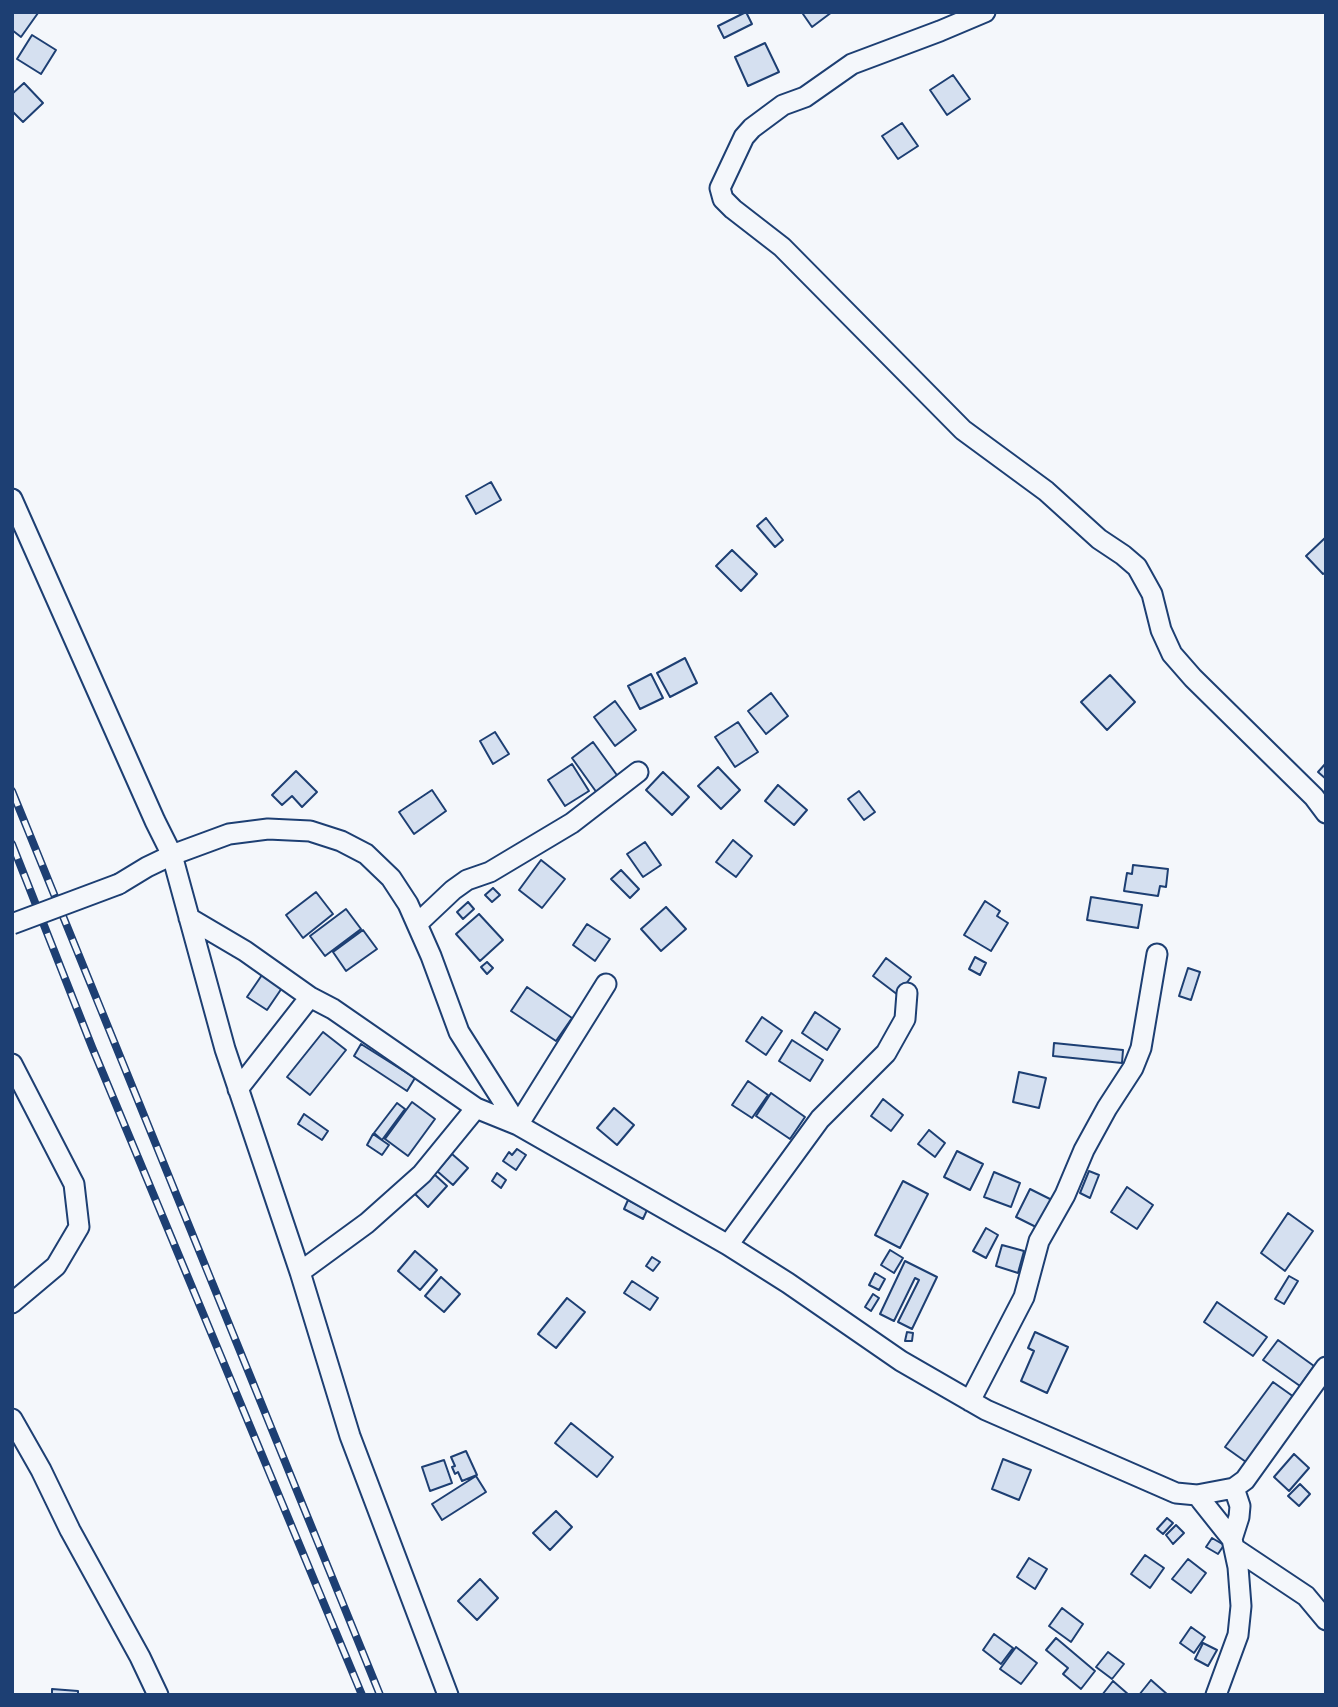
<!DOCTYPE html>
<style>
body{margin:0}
#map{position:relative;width:1338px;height:1707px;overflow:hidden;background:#f4f7fb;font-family:Helvetica,sans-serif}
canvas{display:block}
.frame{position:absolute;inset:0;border:14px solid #1d3f73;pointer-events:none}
</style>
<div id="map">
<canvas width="1338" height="1707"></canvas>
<div class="frame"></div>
</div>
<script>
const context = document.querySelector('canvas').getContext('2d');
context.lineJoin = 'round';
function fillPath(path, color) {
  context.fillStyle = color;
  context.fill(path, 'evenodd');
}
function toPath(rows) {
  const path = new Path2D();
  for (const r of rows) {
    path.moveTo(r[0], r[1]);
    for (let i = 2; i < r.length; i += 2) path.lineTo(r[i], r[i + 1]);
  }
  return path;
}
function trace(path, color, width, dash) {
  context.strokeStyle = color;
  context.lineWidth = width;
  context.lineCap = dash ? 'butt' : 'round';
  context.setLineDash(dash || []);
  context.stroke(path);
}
const building = toPath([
 [12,12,38,13,21,37,12,30,12,12],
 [746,12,752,24,724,38,718,26,746,12],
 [806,12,832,12,812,27,803,14,806,12],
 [32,35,56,50,41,74,17,59,32,35],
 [765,43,779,72,748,86,735,57,765,43],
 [953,75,970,99,947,115,930,90,953,75],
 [24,83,43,103,23,122,12,111,12,94,24,83],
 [902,123,918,146,898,159,882,136,902,123],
 [491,482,501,500,476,514,466,496,491,482],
 [766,518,783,540,775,547,757,526,766,518],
 [1326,537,1326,572,1323,574,1306,556,1326,537],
 [732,550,757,574,741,591,716,566,732,550],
 [685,658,697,683,670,697,657,673,685,658],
 [651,674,663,698,640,709,628,686,651,674],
 [1110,675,1135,702,1107,730,1081,702,1110,675],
 [771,693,788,716,766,734,748,711,771,693],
 [615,701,636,730,615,746,594,717,615,701],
 [738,722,758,752,735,767,715,737,738,722],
 [495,732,509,754,493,764,480,741,495,732],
 [593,742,619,778,597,793,572,758,593,742],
 [1326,763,1326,779,1318,772,1326,763],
 [572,764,589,791,565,806,548,780,572,764],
 [718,767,740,790,721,809,698,786,718,767],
 [296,771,317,792,302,807,292,796,282,805,272,795,296,771],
 [663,772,689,797,672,815,646,790,663,772],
 [778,785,807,810,794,825,765,801,778,785],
 [432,790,446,811,414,834,399,812,432,790],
 [859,791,875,812,864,820,848,799,859,791],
 [733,840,752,856,736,877,716,862,733,840],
 [645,842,661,865,643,877,627,854,645,842],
 [541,860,565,879,542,908,519,890,541,860],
 [1133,865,1168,869,1166,887,1160,886,1158,896,1124,891,1127,873,1132,874,1133,865],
 [621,870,639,889,630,898,611,879,621,870],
 [493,888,500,895,492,902,485,895,493,888],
 [316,892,333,914,303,938,286,915,316,892],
 [1091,897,1142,905,1138,928,1087,920,1091,897],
 [985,901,1000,911,997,916,1008,923,991,951,964,935,985,901],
 [468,902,474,909,463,919,457,912,468,902],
 [666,907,686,929,661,951,641,929,666,907],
 [346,909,361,929,325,956,310,936,346,909],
 [479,914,503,940,480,961,456,934,479,914],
 [587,924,610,939,595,961,573,945,587,924],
 [363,930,377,949,346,971,333,952,363,930],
 [975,957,986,963,980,975,969,969,975,957],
 [886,958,911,977,898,995,873,976,886,958],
 [487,962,493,968,487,974,481,967,487,962],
 [1188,968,1200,972,1191,1000,1179,996,1188,968],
 [264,972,284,985,267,1010,247,997,264,972],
 [527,987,572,1018,556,1041,511,1011,527,987],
 [815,1012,840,1029,827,1050,802,1033,815,1012],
 [762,1017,782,1031,766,1055,746,1041,762,1017],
 [323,1032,346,1050,310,1095,287,1077,323,1032],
 [792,1040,823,1060,810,1081,779,1061,792,1040],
 [1054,1043,1123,1050,1122,1063,1053,1056,1054,1043],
 [361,1044,415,1078,407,1091,354,1056,361,1044],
 [1019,1072,1046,1078,1039,1108,1013,1102,1019,1072],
 [748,1081,768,1095,752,1118,732,1105,748,1081],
 [771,1093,805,1117,790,1139,756,1116,771,1093],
 [883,1099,903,1115,891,1131,871,1116,883,1099],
 [412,1102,435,1119,408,1156,385,1139,412,1102],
 [397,1103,405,1109,382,1140,374,1133,397,1103],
 [614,1108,634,1125,617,1145,597,1128,614,1108],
 [304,1114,328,1131,322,1140,298,1124,304,1114],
 [929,1130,945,1143,935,1157,918,1144,929,1130],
 [373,1134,389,1145,382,1155,367,1145,373,1134],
 [517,1149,526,1155,516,1170,503,1161,509,1152,512,1155,517,1149],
 [957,1151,983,1164,970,1190,944,1177,957,1151],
 [452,1154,468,1168,453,1185,437,1171,452,1154],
 [1089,1171,1099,1175,1090,1198,1080,1193,1089,1171],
 [994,1172,1020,1183,1011,1207,984,1197,994,1172],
 [497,1173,506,1180,501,1188,492,1181,497,1173],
 [434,1174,447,1186,428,1207,415,1194,434,1174],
 [903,1181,928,1194,900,1248,875,1235,903,1181],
 [1127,1187,1153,1205,1137,1229,1111,1212,1127,1187],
 [1030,1189,1052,1200,1038,1228,1016,1217,1030,1189],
 [628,1200,647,1210,643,1219,624,1209,628,1200],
 [1288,1213,1313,1231,1285,1271,1261,1253,1288,1213],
 [986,1228,998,1235,986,1258,973,1251,986,1228],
 [1002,1245,1024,1251,1018,1273,996,1266,1002,1245],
 [890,1250,903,1258,894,1273,881,1265,890,1250],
 [415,1251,437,1270,420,1290,398,1271,415,1251],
 [652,1257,660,1262,653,1271,646,1266,652,1257],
 [905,1261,937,1277,912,1329,898,1322,919,1280,915,1278,894,1321,880,1314,905,1261],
 [875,1273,885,1279,879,1290,869,1285,875,1273],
 [1289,1276,1298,1281,1284,1304,1275,1299,1289,1276],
 [441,1277,460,1294,444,1312,425,1296,441,1277],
 [632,1281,658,1298,650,1310,624,1293,632,1281],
 [873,1294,879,1298,871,1311,865,1307,873,1294],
 [567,1298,585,1312,556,1348,538,1334,567,1298],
 [1217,1302,1267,1337,1253,1356,1204,1322,1217,1302],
 [907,1332,913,1333,912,1341,905,1341,907,1332],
 [1035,1332,1068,1347,1047,1393,1021,1381,1034,1351,1028,1348,1035,1332],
 [1278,1340,1314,1366,1300,1386,1263,1360,1278,1340],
 [1273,1382,1294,1397,1246,1462,1225,1447,1273,1382],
 [571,1423,613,1457,597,1477,555,1443,571,1423],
 [466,1451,477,1475,462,1481,458,1472,455,1474,452,1467,455,1466,451,1457,466,1451],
 [1294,1454,1309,1468,1289,1491,1274,1477,1294,1454],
 [1003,1459,1031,1470,1019,1500,992,1489,1003,1459],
 [444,1460,452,1483,430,1491,422,1467,444,1460],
 [476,1476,486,1492,442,1520,432,1504,476,1476],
 [1300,1484,1310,1494,1299,1506,1288,1496,1300,1484],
 [556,1511,572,1527,550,1550,533,1533,556,1511],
 [1167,1518,1173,1523,1163,1534,1157,1529,1167,1518],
 [1176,1525,1184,1533,1173,1544,1166,1535,1176,1525],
 [1212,1538,1224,1545,1218,1554,1206,1547,1212,1538],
 [1145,1555,1164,1568,1150,1588,1131,1574,1145,1555],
 [1029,1558,1047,1569,1035,1589,1017,1577,1029,1558],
 [1188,1559,1206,1573,1191,1593,1172,1579,1188,1559],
 [480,1579,498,1598,477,1620,458,1601,480,1579],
 [1062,1608,1083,1624,1071,1642,1049,1626,1062,1608],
 [1191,1627,1205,1637,1194,1653,1180,1643,1191,1627],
 [994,1634,1013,1648,1001,1664,983,1650,994,1634],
 [1056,1638,1095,1671,1081,1689,1063,1674,1068,1668,1046,1650,1056,1638],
 [1203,1643,1217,1650,1208,1666,1195,1659,1203,1643],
 [1016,1647,1037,1663,1021,1684,1000,1669,1016,1647],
 [1108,1652,1124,1664,1112,1679,1096,1667,1108,1652],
 [1151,1680,1168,1695,1139,1695,1151,1680],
 [1113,1681,1129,1695,1102,1695,1113,1681],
 [52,1689,78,1691,78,1695,52,1695,52,1689]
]);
fillPath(building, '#d5e0f0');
trace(building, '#1d3f73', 2);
const minor = toPath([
 [985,12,940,31,852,64,805,97,783,105,752,128,744,137,720,188,723,199,733,209,782,247,963,430,1046,491,1099,539,1123,555,1137,567,1152,594,1161,630,1172,654,1193,678,1314,797,1326,813],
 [12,499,155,821,172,855,225,1049,300,1272,350,1436,448,1695],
 [119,884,147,867,172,855,229,834,268,829,310,831,341,841,366,854,391,878,408,904,431,956,459,1032,518,1125,606,984],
 [189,918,245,951,310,997,333,1009,476,1108,518,1125,728,1245,788,1283,901,1361,986,1410,1176,1493,1197,1495,1234,1488,1245,1480,1326,1367],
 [417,924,453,890,467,880,490,872,572,823,638,772],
 [12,1064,74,1184,79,1227,56,1266,12,1303],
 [238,1089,310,997],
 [728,1245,820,1119,886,1053,905,1019,907,993],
 [300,1272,367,1223,422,1174,476,1108],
 [970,1401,1024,1297,1039,1241,1065,1195,1084,1150,1107,1108,1133,1068,1141,1048,1157,954],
 [12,1419,41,1470,70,1530,140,1657,158,1695],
 [1197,1495,1232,1539,1238,1567,1241,1606,1238,1635,1216,1695],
 [1232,1539,1239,1517,1240,1506,1234,1488],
 [1234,1548,1306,1596,1326,1620]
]);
trace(minor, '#1d3f73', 23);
trace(minor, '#f4f7fb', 19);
const rail = toPath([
 [12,791,380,1695],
 [12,844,92,1047,362,1695]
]);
trace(rail, '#1d3f73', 8);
trace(rail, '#f4f7fb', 5, [16]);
const minorBridge = toPath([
 [12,924,119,884]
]);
trace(minorBridge, '#1d3f73', 23, []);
trace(minorBridge, '#f4f7fb', 19);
</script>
